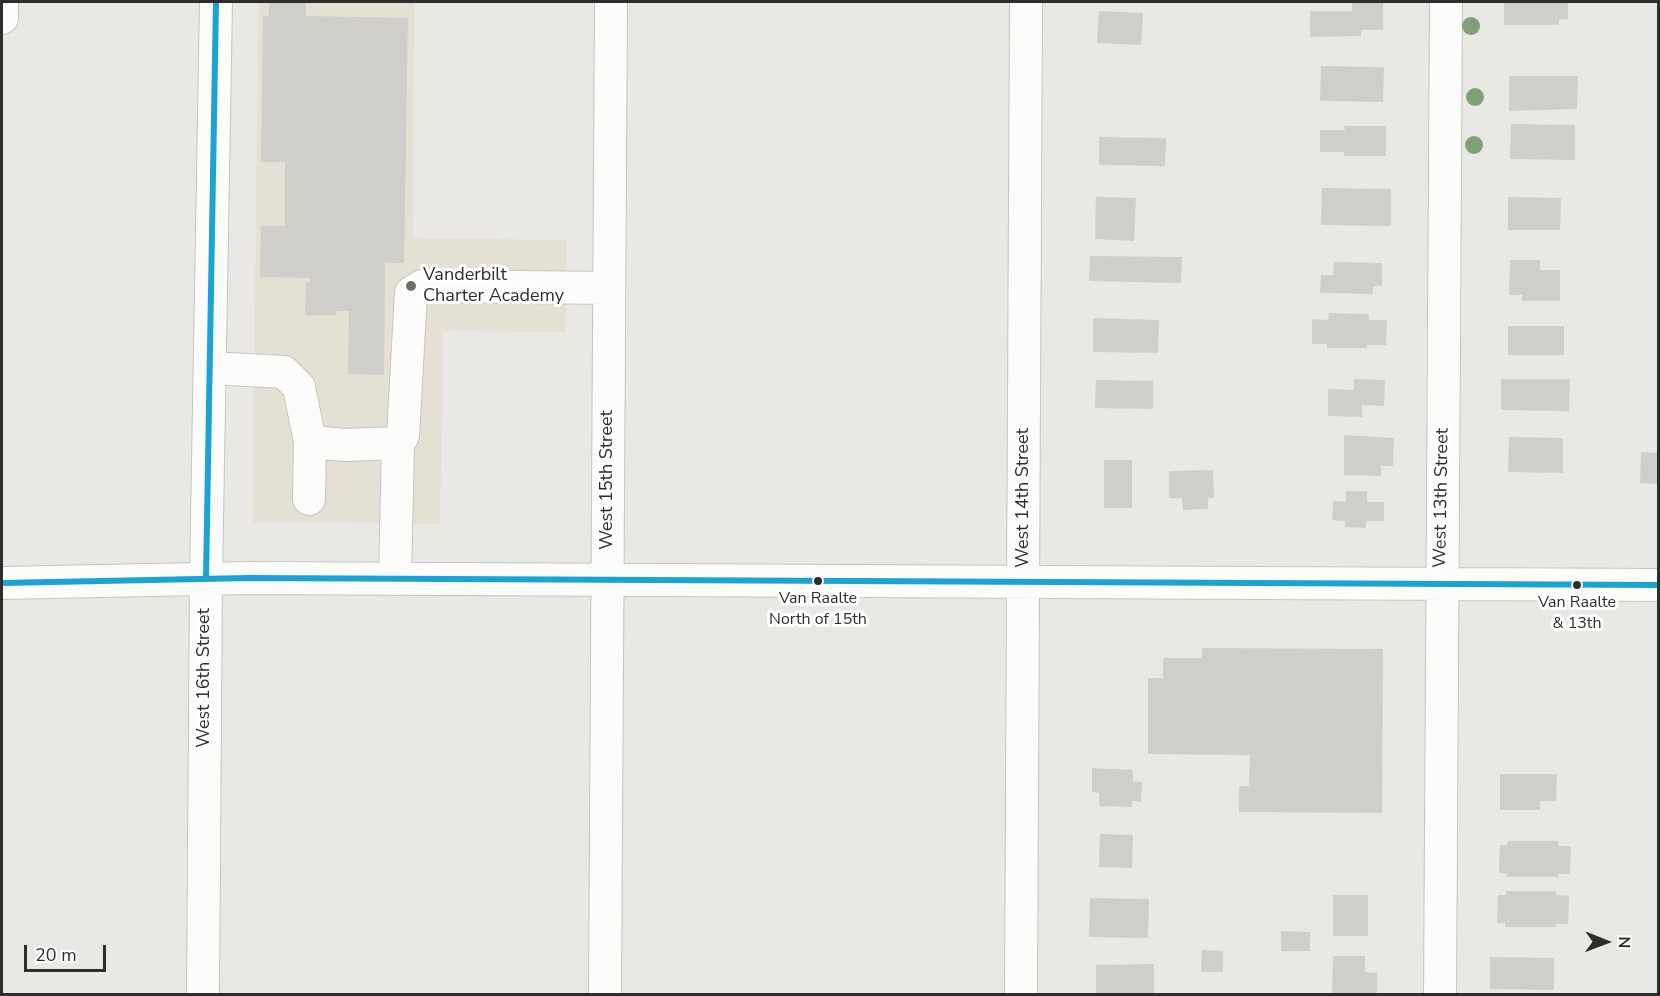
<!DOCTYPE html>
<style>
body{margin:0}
#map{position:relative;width:1660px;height:996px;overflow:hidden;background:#eae8e4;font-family:"Nunito Sans",sans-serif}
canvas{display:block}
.frame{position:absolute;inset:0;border:3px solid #2d2d2d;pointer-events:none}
.north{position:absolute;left:1576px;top:912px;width:60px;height:60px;-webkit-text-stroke:4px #fff;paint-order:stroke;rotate:91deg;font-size:16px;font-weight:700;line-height:24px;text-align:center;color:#2d2d2d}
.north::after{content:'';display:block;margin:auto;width:21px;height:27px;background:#2d2d2d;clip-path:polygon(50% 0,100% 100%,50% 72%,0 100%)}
.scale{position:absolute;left:24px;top:945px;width:82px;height:27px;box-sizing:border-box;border:3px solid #2d2d2d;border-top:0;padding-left:8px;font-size:18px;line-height:21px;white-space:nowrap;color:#2d2d2d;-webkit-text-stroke:4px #fff;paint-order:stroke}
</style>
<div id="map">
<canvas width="1660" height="996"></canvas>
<div class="frame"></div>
<div class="north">N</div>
<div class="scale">20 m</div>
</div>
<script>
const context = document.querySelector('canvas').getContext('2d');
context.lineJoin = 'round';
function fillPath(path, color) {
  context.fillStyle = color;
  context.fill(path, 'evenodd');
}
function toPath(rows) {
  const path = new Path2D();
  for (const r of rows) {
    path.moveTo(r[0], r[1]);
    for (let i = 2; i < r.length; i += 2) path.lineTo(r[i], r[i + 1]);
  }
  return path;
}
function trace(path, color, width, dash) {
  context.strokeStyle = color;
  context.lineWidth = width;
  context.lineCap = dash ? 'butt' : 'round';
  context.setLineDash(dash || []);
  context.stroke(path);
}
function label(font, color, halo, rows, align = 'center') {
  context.font = font + ' "Nunito Sans",sans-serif';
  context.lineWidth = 6;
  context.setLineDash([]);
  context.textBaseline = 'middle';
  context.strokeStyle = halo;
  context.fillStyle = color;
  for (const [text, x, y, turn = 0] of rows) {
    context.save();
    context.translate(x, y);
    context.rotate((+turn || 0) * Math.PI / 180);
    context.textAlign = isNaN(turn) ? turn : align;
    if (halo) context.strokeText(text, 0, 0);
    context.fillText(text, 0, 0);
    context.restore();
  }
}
fillPath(toPath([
 [258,2,415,2,413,238,567,240,566,332,443,331,440,524,253,522]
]), '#e4e0d3');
fillPath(toPath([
 [269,2,306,3,306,16,408,18,404,263,385,263,384,375,348,374,349,311,336,311,336,315,305,315,306,283,310,283,310,278,260,277,261,226,285,226,285,162,261,162,263,16,269,16],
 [1352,2,1383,2,1383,30,1361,30,1361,36,1310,37,1310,11,1352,11],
 [1504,2,1568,2,1568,19,1559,19,1559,25,1504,25],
 [1099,11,1143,13,1141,45,1097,43],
 [1321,66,1384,67,1383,102,1320,101],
 [1509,76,1578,76,1577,109,1509,111],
 [1511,124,1575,125,1575,160,1510,159],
 [1344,126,1386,126,1386,156,1344,156,1344,152,1320,152,1320,130,1345,130],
 [1099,137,1166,138,1165,166,1099,165],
 [1322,188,1391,189,1391,226,1321,225],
 [1096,197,1136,198,1134,241,1095,239],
 [1508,197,1561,198,1560,230,1508,230],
 [1090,256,1182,257,1181,283,1089,281],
 [1510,260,1540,260,1540,270,1560,270,1560,301,1522,301,1522,295,1509,295],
 [1334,262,1382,263,1382,286,1373,286,1373,294,1320,293,1321,275,1333,275],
 [1329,313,1369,314,1369,320,1387,320,1386,345,1367,345,1367,348,1327,348,1327,344,1312,344,1312,319,1328,320],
 [1093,318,1159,320,1158,353,1093,352],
 [1508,326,1564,326,1564,355,1508,355],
 [1354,379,1385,380,1384,406,1362,405,1362,417,1328,416,1328,389,1354,390],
 [1501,379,1570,379,1569,411,1501,410],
 [1096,380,1153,381,1153,409,1095,408],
 [1344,435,1394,438,1393,466,1381,466,1381,476,1344,475],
 [1509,437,1563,438,1563,473,1508,472],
 [1641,452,1658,453,1658,484,1640,483],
 [1104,460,1132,460,1132,508,1104,508],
 [1213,470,1214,498,1208,498,1208,509,1183,510,1182,498,1169,498,1169,471],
 [1346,491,1367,491,1367,502,1384,502,1384,521,1366,521,1366,528,1345,527,1345,521,1332,520,1333,501,1346,502],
 [1202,648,1383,649,1382,813,1239,812,1239,786,1249,786,1250,755,1148,754,1148,678,1163,678,1163,658,1202,658],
 [1092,768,1133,770,1133,781,1142,782,1141,802,1132,801,1132,807,1099,806,1099,793,1092,792],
 [1500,774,1557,774,1556,801,1540,801,1540,810,1500,810],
 [1100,834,1133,835,1132,868,1099,867],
 [1508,841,1558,841,1558,846,1571,846,1570,874,1558,874,1558,877,1507,877,1507,874,1499,873,1500,845,1507,845],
 [1506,891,1556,891,1556,895,1569,896,1568,924,1556,924,1556,927,1505,927,1505,923,1497,923,1498,895,1506,895],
 [1333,895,1368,895,1368,936,1333,936],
 [1090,898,1149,899,1148,938,1089,937],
 [1281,931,1310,932,1310,951,1281,951],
 [1202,950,1223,951,1223,972,1201,972],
 [1333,956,1365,956,1365,972,1377,973,1377,994,1332,994],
 [1490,957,1554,958,1554,990,1490,989],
 [1154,964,1154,994,1096,994,1096,965]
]), '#cfceca');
const minor = toPath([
 [2,18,2,2],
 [210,368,284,372,299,387,310,442,345,445,398,443,403,436,411,293,422,286,434,286,609,288],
 [309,499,310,442],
 [395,579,398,443],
 [2,583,249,578,1658,585],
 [203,994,206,578,216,2],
 [605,994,611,2],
 [1021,994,1026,2],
 [1440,994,1446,2]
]);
trace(minor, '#c4c4c3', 34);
trace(minor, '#fcfcfb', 32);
trace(toPath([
 [206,578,216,2],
 [2,583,249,578,1658,585]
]), '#1ca2d5', 6);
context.fillStyle = '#7fa178';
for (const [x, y] of [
 [1471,26],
 [1475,97],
 [1474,145]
]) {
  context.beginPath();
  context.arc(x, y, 9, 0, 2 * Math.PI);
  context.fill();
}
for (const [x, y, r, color] of [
 [411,286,6,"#6f6e6d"],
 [818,581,5,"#2d2d2d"],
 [1577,585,5,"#2d2d2d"]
]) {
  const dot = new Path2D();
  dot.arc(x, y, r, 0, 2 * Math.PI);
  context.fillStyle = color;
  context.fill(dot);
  trace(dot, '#fff', 2);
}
label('16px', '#2d2d2d', '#fff', [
 ["Van Raalte",818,599],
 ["North of 15th",818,620],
 ["Van Raalte",1577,603],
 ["& 13th",1577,624]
]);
label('18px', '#2d2d2d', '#fff', [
 ["Vanderbilt",423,276],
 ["Charter Academy",423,297]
], 'left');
label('18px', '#2d2d2d', '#fff', [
 ["West 15th Street",608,480,-90],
 ["West 14th Street",1024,498,-90],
 ["West 13th Street",1442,498,-89],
 ["West 16th Street",205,678,-90]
]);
</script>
